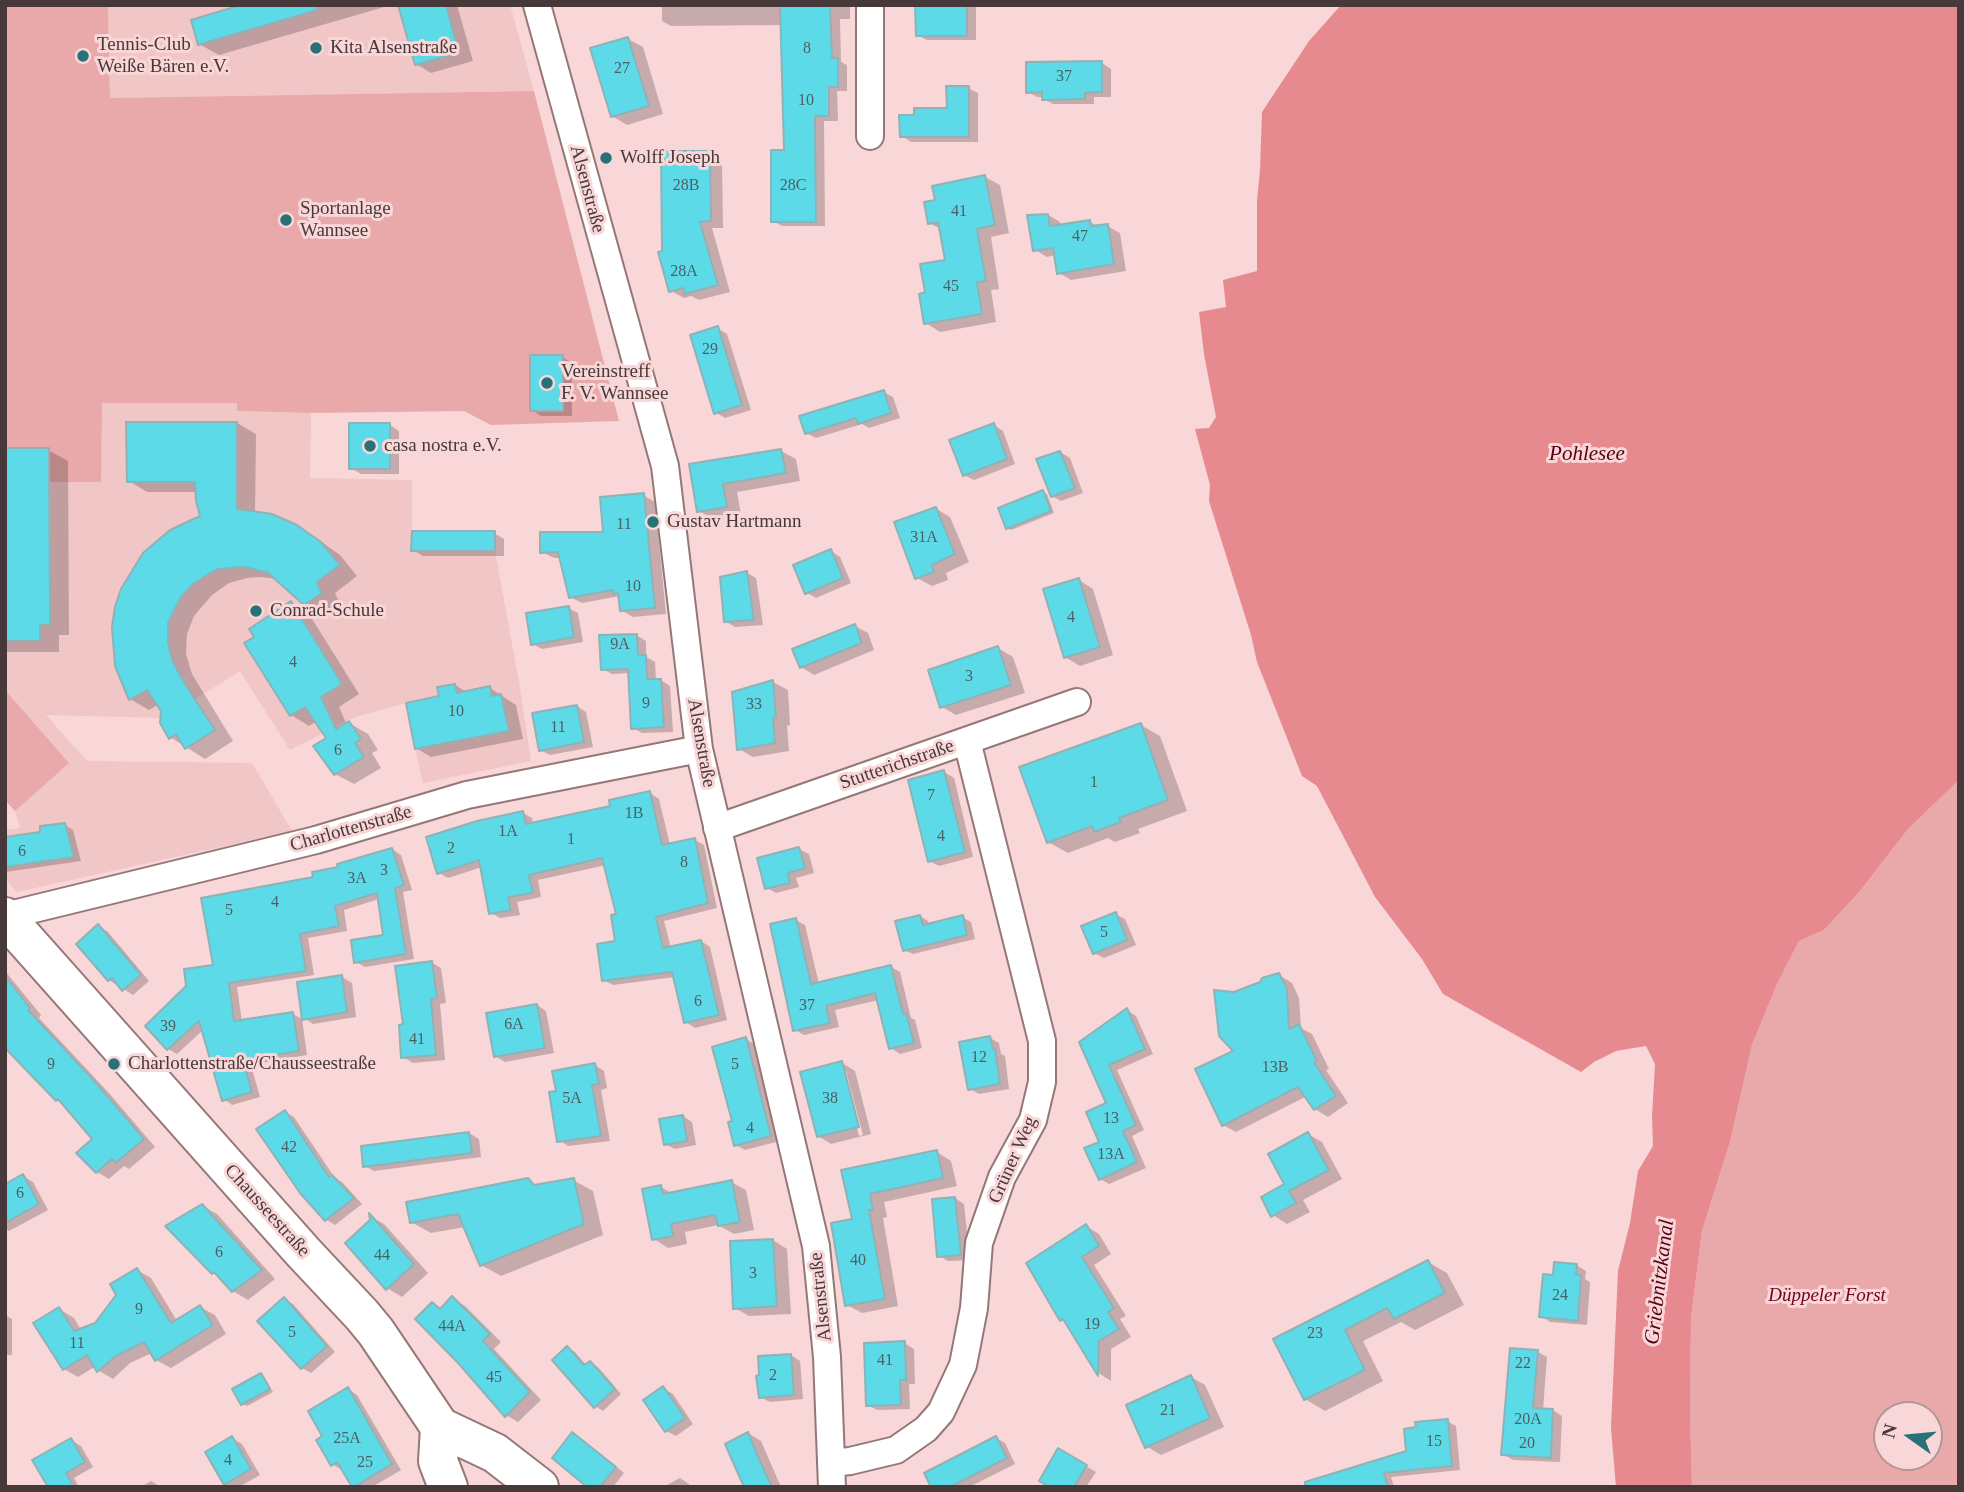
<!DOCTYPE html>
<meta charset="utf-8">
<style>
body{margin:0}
#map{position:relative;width:1964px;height:1492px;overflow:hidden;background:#f9d6d7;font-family:Georgia,serif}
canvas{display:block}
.frame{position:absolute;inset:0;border:7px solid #473939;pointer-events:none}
.north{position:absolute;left:1873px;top:1401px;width:70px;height:70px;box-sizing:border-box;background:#f9d6d7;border:2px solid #b29798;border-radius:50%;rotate:285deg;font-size:19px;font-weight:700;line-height:28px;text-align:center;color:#473939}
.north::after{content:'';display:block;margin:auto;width:24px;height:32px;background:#287179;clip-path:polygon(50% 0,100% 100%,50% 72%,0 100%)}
</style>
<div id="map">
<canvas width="1964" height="1492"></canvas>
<div class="frame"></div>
<div class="north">N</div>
</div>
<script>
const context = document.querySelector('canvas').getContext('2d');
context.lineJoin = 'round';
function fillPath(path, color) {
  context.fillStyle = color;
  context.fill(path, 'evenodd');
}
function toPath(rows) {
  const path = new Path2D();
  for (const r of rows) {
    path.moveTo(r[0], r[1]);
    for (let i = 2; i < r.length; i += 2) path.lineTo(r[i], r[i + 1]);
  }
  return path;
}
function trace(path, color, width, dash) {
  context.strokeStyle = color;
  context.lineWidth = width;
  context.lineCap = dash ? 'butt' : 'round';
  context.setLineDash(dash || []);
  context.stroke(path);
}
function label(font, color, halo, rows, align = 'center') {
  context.font = font + ' Georgia,serif';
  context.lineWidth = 6;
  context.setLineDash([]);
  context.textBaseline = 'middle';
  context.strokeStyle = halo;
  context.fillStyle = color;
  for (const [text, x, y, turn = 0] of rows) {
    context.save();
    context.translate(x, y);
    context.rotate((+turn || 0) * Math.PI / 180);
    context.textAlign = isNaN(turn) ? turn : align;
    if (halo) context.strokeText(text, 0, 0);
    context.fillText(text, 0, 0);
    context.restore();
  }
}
fillPath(toPath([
 [108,5,510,5,534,91,110,98],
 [101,403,238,403,237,411,311,413,310,478,412,480,412,551,495,551,519,682,531,761,423,783,405,703,355,717,290,750,240,671,165,718,46,715,87,761,252,763,292,831,17,892,5,878,5,830,20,828,15,811,5,800,5,448,49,482,101,482]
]), '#f0c6c7');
fillPath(toPath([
 [5,5,108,5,110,98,534,91,619,421,491,425,464,411,311,413,237,411,237,403,102,403,101,482,48,482,5,448],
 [5,690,69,763,15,811,5,800],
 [1959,780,1959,1487,1692,1487,1690,1409,1691,1318,1702,1231,1730,1142,1752,1045,1777,984,1799,941,1824,930,1860,891,1908,829],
 [1887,1415,1929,1415,1929,1457,1887,1457]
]), '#e9a9ab');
fillPath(toPath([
 [1341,5,1959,5,1959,780,1908,829,1860,891,1824,930,1799,941,1777,984,1752,1045,1730,1142,1702,1231,1691,1318,1690,1409,1692,1487,1616,1487,1611,1428,1618,1271,1630,1223,1638,1171,1653,1146,1652,1117,1655,1064,1646,1046,1616,1051,1594,1062,1581,1072,1443,994,1422,959,1375,897,1317,786,1302,776,1257,662,1251,635,1209,501,1210,485,1195,429,1209,428,1216,417,1204,354,1199,312,1226,307,1223,280,1257,271,1257,201,1260,170,1262,112,1309,41]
]), '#e68a8f');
fillPath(toPath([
 [235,5,391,5,219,55,199,44,236,9],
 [400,5,457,5,473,61,431,73,416,64],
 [662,5,850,5,850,19,840,19,841,62,847,65,847,91,837,91,838,121,824,121,825,226,782,226,773,221,786,152,782,25,671,26,662,21],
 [917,5,976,5,976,40,927,40,917,35],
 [628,39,643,47,663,114,627,125,612,116],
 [1102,63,1111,69,1111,97,1094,97,1094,104,1053,104,1044,99,1044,97,1037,97,1028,92],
 [968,88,978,93,978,142,911,142,902,136,915,116,948,110],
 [709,152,722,160,723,228,712,228,730,292,699,300,691,296,684,298,671,291,664,252],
 [985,177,1000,185,1009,233,991,237,999,289,991,290,996,322,940,332,926,323,927,294,947,261,941,229,929,223,937,201],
 [1048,215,1060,222,1061,226,1090,222,1099,227,1107,226,1120,233,1126,271,1071,280,1059,273,1056,255,1047,257,1034,249],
 [717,328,727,334,751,410,725,418,715,412],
 [562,357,572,363,572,416,541,416,532,410],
 [884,392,893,397,900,418,869,428,862,424,816,438,806,433],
 [237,423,256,434,255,514,296,527,316,538,340,555,357,576,335,593,340,604,324,614,305,603,278,579,261,577,247,578,229,583,212,595,194,616,187,634,186,654,192,674,233,741,205,759,170,737,162,710,159,704,149,710,130,699,202,517,198,492,147,492,129,481],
 [351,425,390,425,399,431,399,474,361,474,351,468],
 [994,425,1003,431,1015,464,974,480,964,475],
 [5,450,48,450,68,461,69,635,59,635,59,652,5,652],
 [781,451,796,459,800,481,737,492,741,515,713,519,699,511,691,466],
 [1060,452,1070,458,1083,493,1061,501,1052,496],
 [1043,492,1047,494,1054,513,1011,530,1007,528],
 [643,495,655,502,666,614,633,617,621,610,620,596,582,603,570,597,562,558,554,558,542,552,605,534],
 [935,508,950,517,969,562,946,573,948,580,932,586,917,578],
 [494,533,504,539,504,556,423,556,413,550],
 [831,551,840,557,851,583,816,598,806,592],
 [747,573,756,578,763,625,735,627,725,621],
 [1079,580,1093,589,1113,655,1080,666,1065,657],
 [291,603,309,614,359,694,339,707,347,725,349,723,368,734,378,750,372,753,381,768,354,784,335,774,328,739,317,721,309,726,291,715],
 [568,608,578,613,583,642,542,649,533,644],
 [855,626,868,633,874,650,814,675,801,667],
 [636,635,646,641,646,657,655,662,656,681,661,680,670,686,673,732,642,733,633,728,630,673,612,674,603,669],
 [998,648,1013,657,1025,693,956,715,942,707],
 [773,682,788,690,790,725,787,726,789,751,753,757,739,749,734,693],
 [455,685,468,693,490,688,516,705,523,739,431,757,416,748,441,698],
 [577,706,586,712,593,747,550,755,540,750],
 [1141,725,1160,736,1187,811,1138,829,1140,833,1115,842,1108,838,1068,853,1048,842],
 [944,772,954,778,973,857,939,866,929,861],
 [650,793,659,799,670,845,695,840,704,845,717,908,664,921,671,948,701,941,710,947,727,1020,695,1028,686,1022,675,977,613,985,603,980,617,943,618,915,606,865,538,880,541,897,517,902,520,915,500,918,491,913,482,867,448,878,439,873,523,813,532,818,533,825,612,807],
 [65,825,73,830,81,861,5,872,5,839,42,834],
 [392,849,401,855,412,890,403,892,414,959,365,967,356,962,385,936,379,899,344,910,347,931,308,938,314,975,237,987,242,1022,293,1014,302,1019,307,1055,251,1065,260,1097,232,1105,224,1099,203,1030,177,1054,168,1049,215,966,315,879],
 [799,849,809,854,814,873,796,878,799,887,776,893,767,888],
 [1115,914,1125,919,1136,945,1104,958,1094,953],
 [920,916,928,921,929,925,962,917,971,922,975,939,913,954,904,950],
 [796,920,805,925,819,984,891,967,900,972,911,1018,915,1020,922,1048,900,1054,891,1048,879,1000,835,1010,839,1027,804,1035,795,1030],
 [98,926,108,932,149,981,133,995,109,980],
 [431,962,441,968,446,1003,440,1004,445,1060,413,1063,403,1057,405,1026],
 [5,971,41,1015,39,1018,109,1093,155,1147,129,1169,124,1166,109,1179,97,1172,95,1139,65,1104,57,1100,5,1036],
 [1279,975,1292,983,1299,998,1301,1028,1312,1034,1329,1069,1326,1070,1348,1103,1328,1117,1315,1109,1307,1096,1236,1132,1223,1125,1236,1051],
 [342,977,352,983,356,1017,313,1024,304,1018],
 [537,1005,546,1011,554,1053,505,1062,495,1056],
 [1127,1010,1136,1016,1153,1054,1117,1070,1144,1130,1132,1136,1146,1168,1109,1184,1100,1179,1101,1142,1108,1104,1082,1043],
 [990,1038,999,1043,1001,1054,1005,1056,1009,1089,979,1094,970,1089],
 [746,1039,756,1045,780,1141,745,1150,736,1145,734,1123],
 [842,1063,855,1071,871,1134,831,1144,818,1136],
 [843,1071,846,1071,863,1135,859,1136],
 [595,1065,604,1071,607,1088,601,1090,610,1141,568,1146,559,1140,558,1092],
 [285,1112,294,1117,335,1178,342,1182,362,1204,335,1225,326,1219],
 [683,1116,692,1122,696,1145,675,1149,665,1144],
 [469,1133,479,1139,481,1157,374,1171,365,1166],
 [1308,1134,1322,1142,1342,1179,1303,1200,1310,1212,1287,1224,1273,1215],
 [937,1152,951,1161,957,1186,884,1202,887,1217,883,1218,898,1306,862,1313,847,1305,854,1220,843,1172],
 [23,1176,33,1182,48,1210,9,1231,5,1229,5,1186],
 [573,1180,593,1191,603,1235,501,1276,481,1265,465,1227,431,1233,411,1222,529,1181,539,1186],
 [731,1182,746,1190,754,1230,734,1234,718,1225,685,1232,687,1244,668,1248,654,1239,661,1187,673,1194],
 [955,1198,964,1204,970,1260,948,1261,939,1256],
 [202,1206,217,1214,275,1279,248,1300,233,1291,220,1276,213,1272],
 [371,1217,384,1224,428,1273,402,1297,387,1288],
 [1086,1226,1099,1234,1111,1254,1094,1265,1126,1316,1120,1319,1131,1337,1111,1349,1111,1381,1100,1374,1069,1324,1061,1320],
 [773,1240,787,1249,791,1314,749,1316,735,1308],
 [1428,1262,1447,1273,1464,1305,1415,1330,1401,1322,1363,1341,1383,1381,1325,1411,1305,1399,1275,1340],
 [1576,1265,1586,1271,1585,1279,1590,1282,1587,1325,1550,1322,1541,1316,1555,1276],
 [137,1270,151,1278,177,1321,200,1307,215,1315,226,1334,171,1368,156,1360,152,1353,130,1363,113,1379,99,1371,96,1366,78,1377,64,1369,59,1309,74,1318,81,1330,97,1324],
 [284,1299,293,1304,335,1352,311,1373,302,1368,260,1321],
 [453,1299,465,1306,501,1342,494,1349,541,1400,518,1422,506,1415,432,1304,442,1309],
 [5,1315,12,1319,12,1355,5,1355],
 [904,1343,914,1349,915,1384,909,1384,910,1409,877,1410,868,1405],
 [567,1348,575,1352,587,1366,590,1363,598,1367,621,1394,603,1411,595,1406],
 [1538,1352,1547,1357,1543,1410,1553,1410,1562,1416,1560,1462,1513,1460,1503,1454],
 [791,1355,800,1361,803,1399,770,1402,760,1397],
 [261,1375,265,1378,273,1392,247,1406,242,1404],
 [1191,1377,1205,1385,1224,1427,1161,1455,1146,1446],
 [663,1388,673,1394,693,1424,676,1436,666,1431],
 [348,1389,357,1395,401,1470,372,1487,354,1486,342,1470,332,1464,325,1437],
 [1447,1421,1456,1426,1460,1470,1391,1477,1394,1487,1329,1487,1408,1452],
 [748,1433,761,1441,781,1487,746,1487],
 [573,1434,582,1439,624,1473,613,1487,590,1487],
 [232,1438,242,1444,260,1475,239,1487,230,1487,225,1484],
 [996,1438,1005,1443,1015,1464,969,1487,933,1487],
 [71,1440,81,1446,93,1467,74,1478,79,1487,52,1487],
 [1059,1450,1096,1472,1086,1487,1052,1487],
 [680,1478,689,1484,691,1487,663,1487],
 [151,1481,161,1487,141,1487]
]), '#0003');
const building = toPath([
 [241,5,316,5,317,10,198,45,191,20,241,5],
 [398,5,446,5,459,53,415,65,398,5],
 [780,5,830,5,832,58,838,58,838,87,829,87,829,116,815,116,816,222,771,222,771,150,784,150,780,5],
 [915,5,967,5,967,36,916,36,915,5],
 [628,37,649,106,611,117,590,48,628,37],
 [1102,61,1102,92,1085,93,1085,99,1042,100,1042,92,1026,93,1026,62,1102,61],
 [946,86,969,86,969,137,900,137,899,115,914,115,914,108,947,108,946,86],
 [661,151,710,151,711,221,700,222,718,285,685,294,683,288,669,292,658,252,662,251,661,151],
 [985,175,995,225,977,229,986,281,977,282,982,314,924,324,919,294,925,292,920,264,945,260,938,222,928,224,924,202,935,200,932,186,985,175],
 [1048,214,1050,226,1090,220,1091,226,1108,224,1114,264,1057,274,1053,248,1033,251,1027,215,1048,214],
 [718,326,742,405,714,414,690,335,718,326],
 [530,355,563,355,563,411,530,411,530,355],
 [884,390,891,413,858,424,856,418,805,434,799,416,884,390],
 [126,422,237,422,237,509,272,514,297,525,321,542,340,565,317,582,322,593,304,605,268,573,249,568,241,567,219,569,210,573,193,584,181,597,168,623,168,642,170,652,173,662,185,684,215,730,185,749,176,734,169,739,160,723,161,711,147,690,129,700,115,666,112,627,115,607,121,589,143,553,170,530,200,516,196,501,195,482,127,482,126,422],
 [349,423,390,423,390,469,349,469,349,423],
 [994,423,1007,459,963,476,949,440,994,423],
 [5,448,49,448,50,625,40,625,40,641,5,641,5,448],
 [781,449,786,473,723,484,727,507,697,512,689,464,781,449],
 [1060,451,1075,488,1051,497,1036,459,1060,451],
 [1043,490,1051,511,1006,529,998,508,1043,490],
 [644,493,655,608,620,611,618,593,613,594,613,590,569,598,558,552,540,553,540,532,603,532,600,497,644,493],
 [936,507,955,554,932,565,934,572,915,579,894,522,936,507],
 [412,531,495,531,495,551,411,551,412,531],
 [831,549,843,578,805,594,793,565,831,549],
 [747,571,754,620,724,622,720,577,747,571],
 [1079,578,1100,647,1064,658,1043,589,1079,578],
 [291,601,342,684,321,697,336,729,349,721,361,739,355,743,364,757,334,775,313,746,326,738,305,707,290,716,244,643,254,637,249,629,291,601],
 [569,606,574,637,531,645,526,613,569,606],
 [855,624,862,643,800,668,792,649,855,624],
 [637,634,638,655,646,655,647,679,661,679,664,727,631,729,628,669,601,670,599,635,637,634],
 [998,646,1011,685,940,708,928,670,998,646],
 [773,680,776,717,773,718,775,743,737,750,732,692,773,680],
 [455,684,457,693,490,686,492,696,501,694,509,731,415,749,406,703,439,696,437,687,455,684],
 [577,705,584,742,539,751,532,713,577,705],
 [1141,723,1168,800,1119,818,1121,822,1094,832,1092,826,1047,843,1019,767,1141,723],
 [944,770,965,852,928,862,908,780,944,770],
 [650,791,662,845,695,838,708,903,656,917,663,948,701,940,719,1015,684,1023,672,972,602,981,597,944,615,941,611,915,616,914,602,858,529,875,533,893,508,897,511,910,489,914,479,860,437,874,426,837,477,821,523,811,526,824,610,806,609,800,650,791],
 [65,823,74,857,5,867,5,837,40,832,40,826,65,823],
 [799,847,805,868,788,873,790,883,765,889,757,858,799,847],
 [392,848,404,885,395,888,406,954,354,963,351,940,383,935,377,893,335,906,339,926,300,934,306,971,229,983,234,1021,293,1012,299,1051,243,1060,252,1092,222,1101,199,1021,167,1050,145,1026,186,986,184,969,213,965,201,898,313,877,312,872,338,867,337,864,392,848],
 [1116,912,1127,940,1093,954,1081,926,1116,912],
 [920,915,923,925,963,915,967,935,903,951,895,921,920,915],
 [796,918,811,984,891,965,903,1014,906,1013,914,1043,889,1049,875,993,826,1006,830,1023,793,1031,770,924,796,918],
 [98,924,141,975,122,991,112,978,108,981,76,944,98,924],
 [432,961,437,998,431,999,436,1055,401,1058,399,1025,403,1024,395,966,432,961],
 [1279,973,1287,989,1289,1029,1299,1024,1317,1061,1314,1062,1336,1096,1314,1110,1298,1087,1222,1126,1195,1069,1233,1051,1219,1036,1214,990,1234,992,1260,982,1262,978,1279,973],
 [342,975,347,1012,302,1020,297,982,342,975],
 [5,976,30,1008,28,1010,97,1084,144,1139,116,1163,112,1159,96,1173,76,1153,92,1139,58,1099,56,1101,5,1048,5,976],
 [537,1004,545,1048,494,1057,486,1013,537,1004],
 [1127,1008,1145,1049,1109,1065,1136,1125,1123,1131,1137,1162,1099,1180,1084,1148,1099,1142,1086,1112,1106,1103,1079,1042,1127,1008],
 [990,1036,993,1049,995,1048,1000,1084,968,1090,959,1042,990,1036],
 [746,1037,771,1136,734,1146,728,1122,732,1121,712,1047,746,1037],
 [842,1061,859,1127,817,1137,800,1072,842,1061],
 [595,1063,599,1084,592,1085,601,1136,557,1142,549,1092,556,1091,552,1071,595,1063],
 [285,1110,329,1177,332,1175,354,1198,325,1221,300,1193,256,1129,285,1110],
 [683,1115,687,1141,664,1145,659,1119,683,1115],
 [469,1132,472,1153,363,1167,361,1146,469,1132],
 [1308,1132,1329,1170,1289,1191,1296,1203,1271,1217,1261,1197,1284,1184,1268,1154,1308,1132],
 [937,1150,943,1178,870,1194,873,1210,869,1210,885,1299,845,1306,831,1223,852,1219,841,1170,937,1150],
 [23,1174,39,1204,5,1223,5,1184,23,1174],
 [528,1178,534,1185,574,1178,584,1224,480,1266,458,1214,410,1223,406,1202,528,1178],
 [732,1180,740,1222,718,1226,715,1215,671,1224,673,1236,652,1240,642,1189,661,1185,663,1194,732,1180],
 [955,1197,961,1255,937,1257,932,1199,955,1197],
 [202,1204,262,1270,232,1292,214,1272,212,1274,165,1226,202,1204],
 [369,1213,414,1264,386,1290,345,1243,370,1220,369,1213],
 [1086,1224,1099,1246,1082,1257,1114,1308,1108,1312,1119,1329,1099,1341,1098,1376,1063,1319,1060,1321,1026,1263,1086,1224],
 [773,1239,777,1306,733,1309,730,1241,773,1239],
 [1428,1260,1445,1293,1394,1319,1387,1308,1345,1330,1365,1370,1304,1400,1273,1339,1428,1260],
 [1554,1262,1577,1264,1576,1275,1581,1275,1578,1321,1539,1317,1543,1274,1553,1275,1554,1262],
 [137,1268,171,1323,200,1305,213,1325,155,1361,144,1342,116,1356,97,1372,87,1355,63,1370,33,1323,59,1307,74,1331,95,1323,116,1295,110,1284,137,1268],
 [452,1296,490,1334,483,1341,530,1392,505,1417,459,1364,415,1319,432,1302,440,1309,452,1296],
 [284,1297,327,1346,301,1369,257,1321,284,1297],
 [905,1341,906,1380,900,1380,901,1405,866,1406,864,1343,905,1341],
 [567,1346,584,1365,590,1361,615,1389,594,1408,552,1360,567,1346],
 [1510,1348,1538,1350,1533,1408,1553,1409,1551,1458,1501,1455,1510,1348],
 [791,1354,794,1395,759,1398,756,1376,759,1375,758,1356,791,1354],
 [261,1373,270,1389,241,1405,232,1389,261,1373],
 [1191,1375,1210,1418,1145,1448,1126,1405,1191,1375],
 [663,1386,685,1418,665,1432,643,1400,663,1386],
 [348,1387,392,1464,354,1487,352,1487,337,1462,331,1466,316,1440,322,1436,308,1411,348,1387],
 [1448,1419,1452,1466,1384,1473,1388,1487,1305,1487,1305,1482,1406,1451,1404,1429,1416,1427,1415,1422,1448,1419],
 [572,1432,616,1467,600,1487,587,1487,552,1458,572,1432],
 [748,1432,760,1461,772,1487,744,1487,725,1444,748,1432],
 [232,1436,251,1469,224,1485,205,1452,232,1436],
 [996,1436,1007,1458,950,1487,931,1487,924,1473,996,1436],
 [71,1438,85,1462,66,1473,74,1487,48,1487,32,1460,71,1438],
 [1058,1448,1087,1465,1074,1487,1049,1487,1039,1481,1058,1448]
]);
fillPath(building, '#5cdae8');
trace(building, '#8eb2b6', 2);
const street = toPath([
 [537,5,665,466,699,749,816,1246,827,1357,832,1487],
 [870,5,870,136],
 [717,828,1077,702],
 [5,916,316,840,467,795,699,749],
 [831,1463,850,1461,896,1450,926,1429,941,1412,963,1365,974,1308,979,1243,1002,1177,1033,1120,1042,1082,1042,1041,967,741]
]);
const secondary = toPath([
 [5,917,303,1252,362,1315,376,1332,440,1427,495,1453,539,1487],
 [440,1427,438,1461,448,1487]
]);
trace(street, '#967778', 30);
trace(secondary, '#967778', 42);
trace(street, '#fff', 26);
trace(secondary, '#fff', 38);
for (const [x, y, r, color] of [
 [316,48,7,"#287179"],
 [83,56,7,"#287179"],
 [606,158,7,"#287179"],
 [286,220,7,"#287179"],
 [547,383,7,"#287179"],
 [370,446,7,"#287179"],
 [653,522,7,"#287179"],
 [256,611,7,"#287179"],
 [114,1064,7,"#287179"]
]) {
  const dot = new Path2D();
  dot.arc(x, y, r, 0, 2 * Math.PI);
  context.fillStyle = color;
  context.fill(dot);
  trace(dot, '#f9d6d7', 2.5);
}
label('16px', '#4c6165', null, [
 ["8",807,49],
 ["27",622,69],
 ["37",1064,77],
 ["10",806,101],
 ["28B",686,186],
 ["28C",793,186],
 ["41",959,212],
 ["47",1080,237],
 ["28A",684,272],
 ["45",951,287],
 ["29",710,350],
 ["11",624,525],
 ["31A",924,538],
 ["10",633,587],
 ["4",1071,618],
 ["9A",620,645],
 ["4",293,663],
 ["3",969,677],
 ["9",646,704],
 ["33",754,705],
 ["10",456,712],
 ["11",558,728],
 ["6",338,751],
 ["1",1094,783],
 ["7",931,796],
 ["1B",634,814],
 ["1A",508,832],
 ["4",941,837],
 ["1",571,840],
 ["2",451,849],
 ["6",22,852],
 ["8",684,863],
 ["3",384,871],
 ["3A",357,879],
 ["4",275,903],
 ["5",229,911],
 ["5",1104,933],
 ["6",698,1002],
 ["37",807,1006],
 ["6A",514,1025],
 ["39",168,1027],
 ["41",417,1040],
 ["12",979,1058],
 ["9",51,1065],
 ["5",735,1065],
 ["13B",1275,1068],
 ["5A",572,1099],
 ["38",830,1099],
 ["13",1111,1119],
 ["4",750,1129],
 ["42",289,1148],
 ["13A",1111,1155],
 ["6",20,1194],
 ["6",219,1253],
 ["44",382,1256],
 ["40",858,1261],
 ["3",753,1274],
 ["24",1560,1296],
 ["9",139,1310],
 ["19",1092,1325],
 ["44A",452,1327],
 ["5",292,1333],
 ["23",1315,1334],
 ["11",77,1344],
 ["41",885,1361],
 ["22",1523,1364],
 ["2",773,1376],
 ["45",494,1378],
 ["21",1168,1411],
 ["20A",1528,1420],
 ["25A",347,1439],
 ["15",1434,1442],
 ["20",1527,1444],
 ["4",228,1461],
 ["25",365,1463]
]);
label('19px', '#473939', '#f9d6d7', [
 ["Tennis-Club",97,45],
 ["Weiße Bären e.V.",97,67],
 ["Kita Alsenstraße",330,48],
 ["Wolff Joseph",620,158],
 ["Sportanlage",300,209],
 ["Wannsee",300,231],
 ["Vereinstreff",561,372],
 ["F. V. Wannsee",561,394],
 ["casa nostra e.V.",384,446],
 ["Gustav Hartmann",667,522],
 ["Conrad-Schule",270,611],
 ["Charlottenstraße/Chausseestraße",128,1064]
], 'left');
label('19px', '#473939', '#f9d6d7', [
 ["Alsenstraße",587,189,75],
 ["Alsenstraße",701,743,80],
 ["Stutterichstraße",897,765,-19],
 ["Charlottenstraße",351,829,-16],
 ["Grüner Weg",1013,1160,-66],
 ["Chausseestraße",267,1211,48],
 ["Alsenstraße",821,1297,-96]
]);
label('italic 19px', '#73001f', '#f9d6d7', [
 ["Düppeler Forst",1827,1296]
]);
label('italic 21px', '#540015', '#f9d6d7', [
 ["Pohlesee",1587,454],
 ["Griebnitzkanal",1660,1282,-83]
]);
</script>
